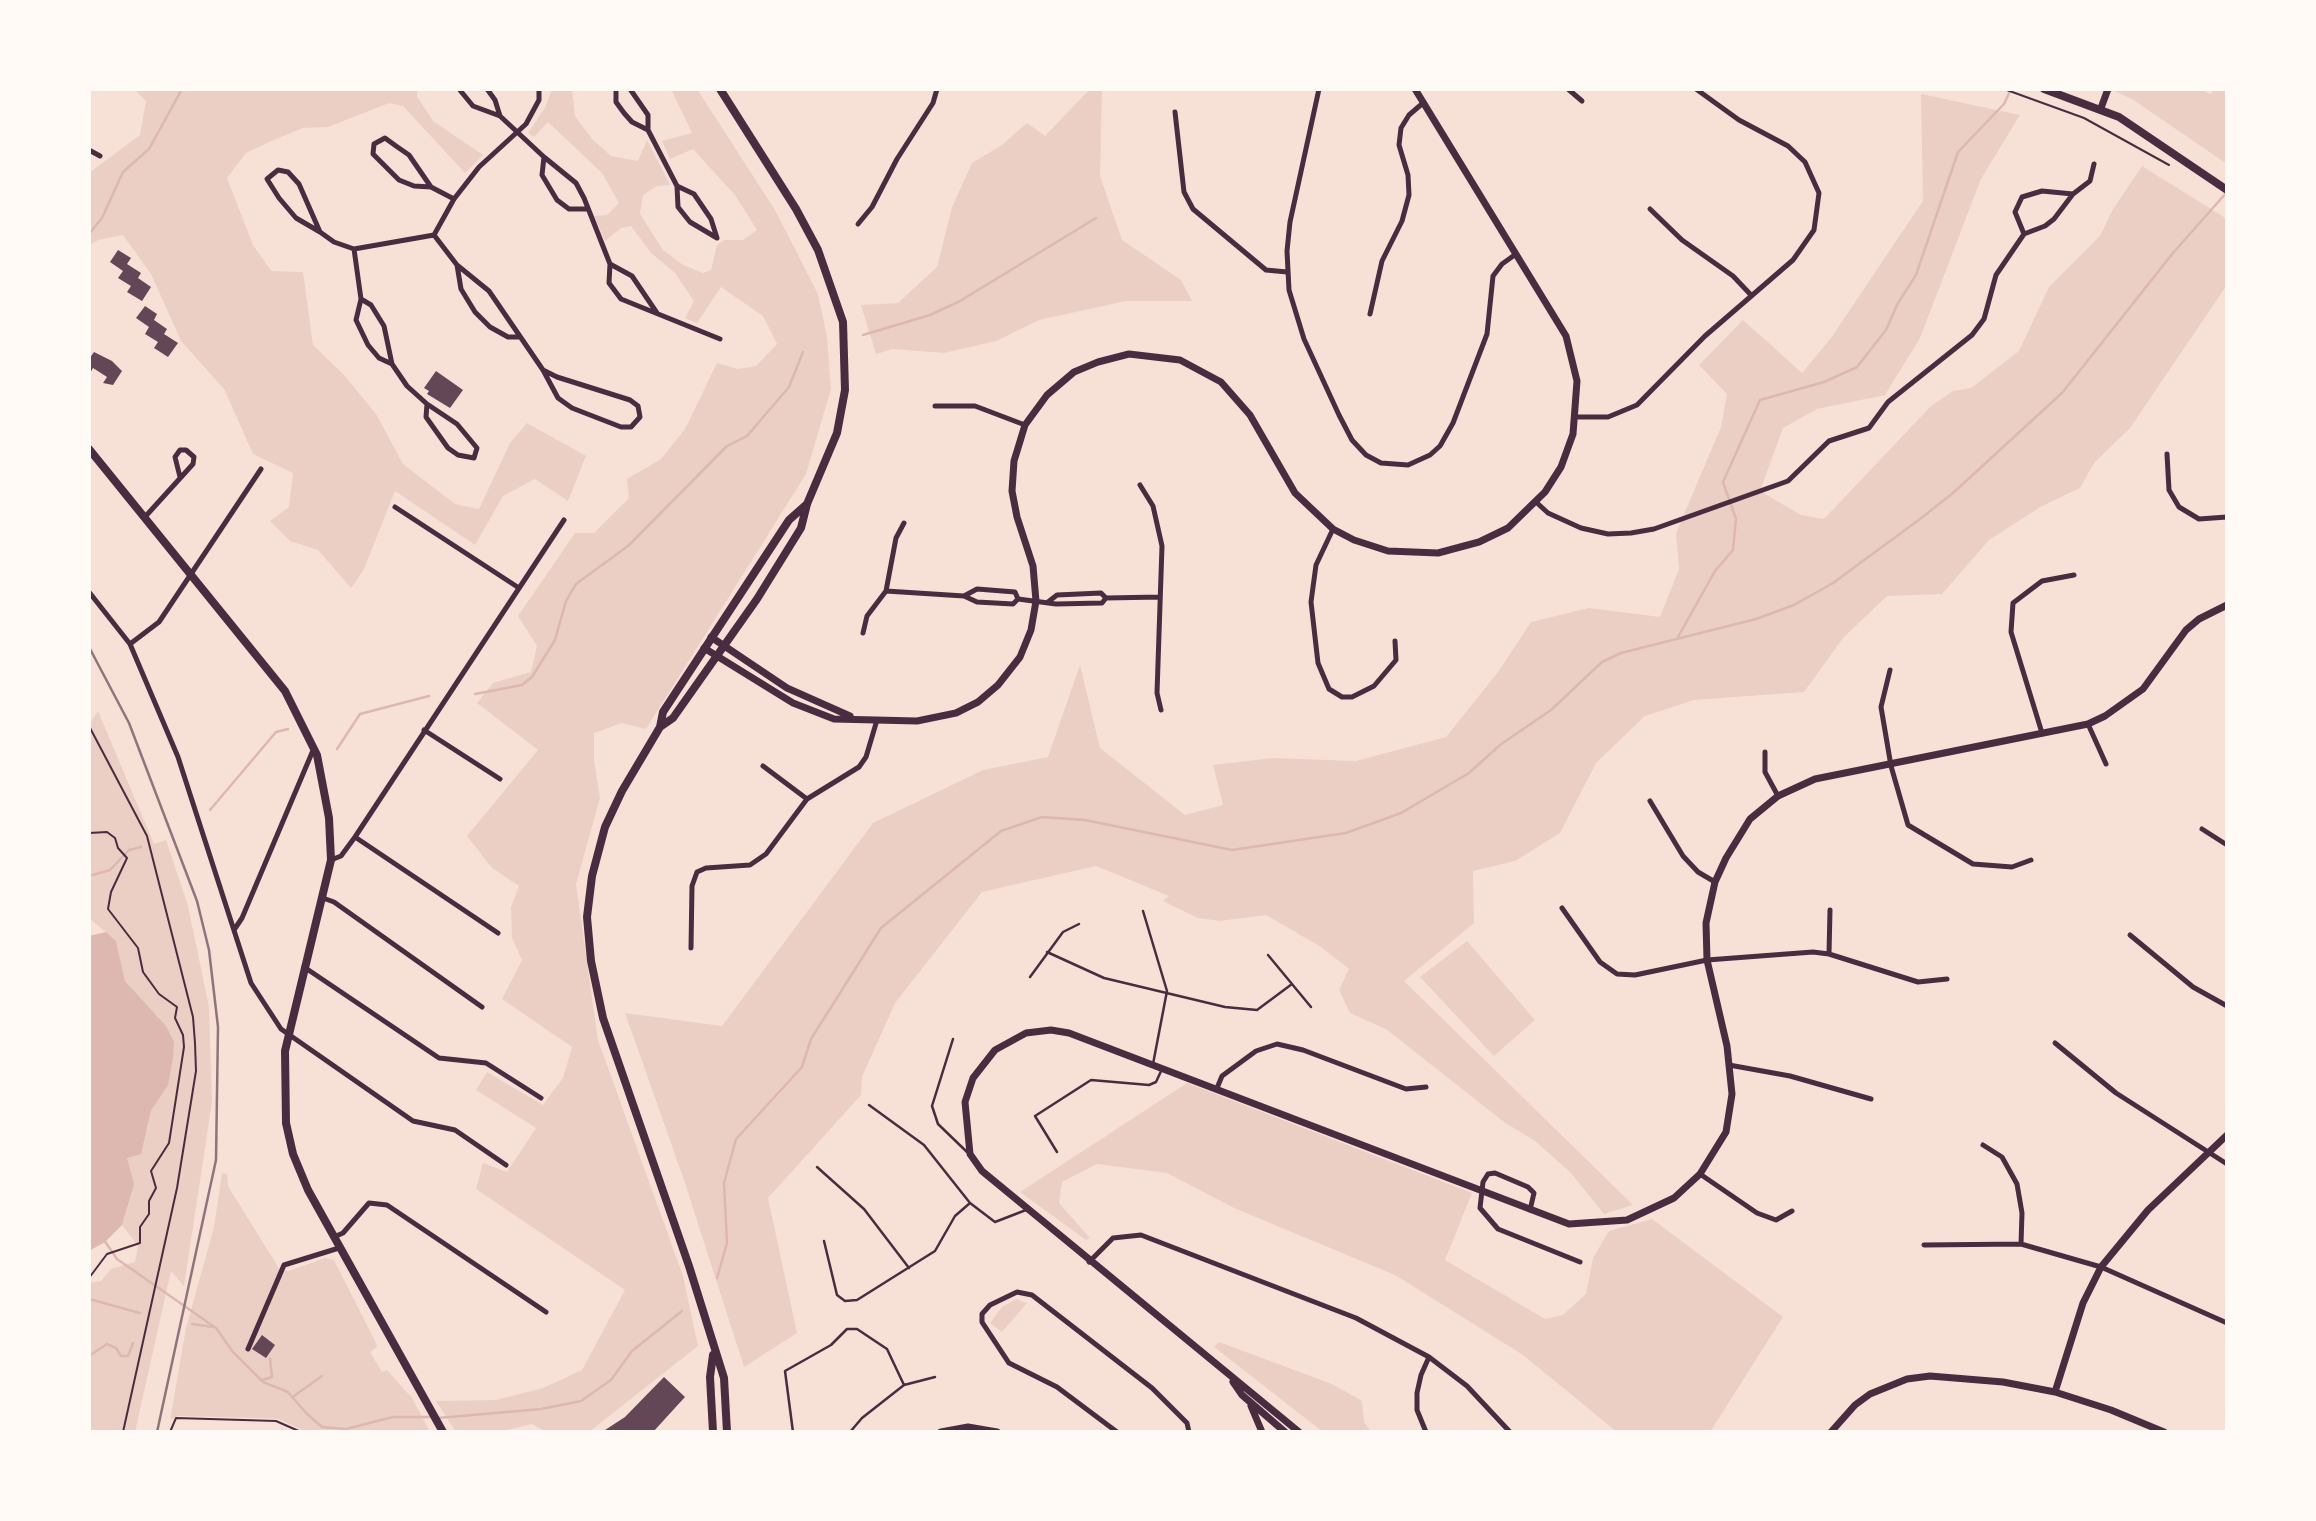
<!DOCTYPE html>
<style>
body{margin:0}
#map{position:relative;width:2316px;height:1521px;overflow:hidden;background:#f7e1d7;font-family:"Asap Condensed",sans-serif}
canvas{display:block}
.frame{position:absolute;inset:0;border:91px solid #fffaf5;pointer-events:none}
</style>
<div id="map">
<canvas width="2316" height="1521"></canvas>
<div class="frame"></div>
</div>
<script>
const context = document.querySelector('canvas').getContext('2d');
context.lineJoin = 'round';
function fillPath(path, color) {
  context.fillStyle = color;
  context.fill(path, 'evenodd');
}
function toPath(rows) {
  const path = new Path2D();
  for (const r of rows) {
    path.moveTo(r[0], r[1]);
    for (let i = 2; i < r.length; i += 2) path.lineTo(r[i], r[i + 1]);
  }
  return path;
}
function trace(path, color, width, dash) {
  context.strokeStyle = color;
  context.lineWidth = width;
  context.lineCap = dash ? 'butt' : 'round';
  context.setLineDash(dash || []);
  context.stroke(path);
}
fillPath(toPath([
 [134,89,417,89,417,96,433,121,483,155,465,173,403,106,389,103,328,127,303,128,269,142,246,153,227,178,253,245,271,271,303,272,313,345,344,375,376,414,403,464,455,504,479,509,510,443,527,423,586,456,568,501,535,479,503,496,475,545,395,491,364,569,351,588,318,550,290,541,270,521,289,507,293,473,253,454,224,389,181,341,151,274,123,235,98,240,89,245,89,173,140,135,146,101],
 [552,89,572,89,575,116,592,139,611,156,638,161,647,140,670,185,657,186,643,195,640,214,663,250,683,265,703,273,711,270,717,245,724,240,743,240,757,230,735,195,693,149,670,159,662,141,692,133,671,89,697,89,775,210,818,294,827,337,831,389,806,474,646,729,622,723,594,733,594,760,600,798,576,884,598,1040,683,1276,698,1346,589,1432,546,1432,532,1424,498,1432,456,1432,436,1401,496,1400,543,1388,582,1370,625,1290,476,1189,483,1163,507,1172,536,1128,476,1090,487,1072,543,1105,563,1078,572,1047,502,999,522,960,512,938,511,907,519,886,492,868,467,836,538,750,477,703,493,683,531,672,537,646,518,616,575,533,594,533,629,498,627,479,661,459,685,429,717,363,738,369,756,366,777,344,763,316,721,287,697,323,685,318,694,301,675,273,651,253,631,226,621,228,605,241,594,216,607,215,619,203,602,173,548,122,534,137,528,133,545,108],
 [1090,89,1102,89,1100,176,1122,240,1181,280,1192,301,1126,301,1039,320,996,341,944,353,893,349,876,354,861,305,898,303,937,267,952,207,972,163,1002,145,1027,123,1045,136],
 [2110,89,2198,89,2211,94,2214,89,2227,89,2227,164,2132,99],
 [1921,94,2020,115,1981,179,1920,338,1885,395,1817,409,1783,428,1760,491,1801,515,1824,519,1931,406,1953,391,1971,388,2019,351,2049,287,2100,236,2113,209,2142,166,2227,219,2227,285,2130,428,2094,463,2080,488,2042,506,1989,540,1942,594,1887,596,1843,638,1804,692,1694,700,1645,716,1596,763,1560,833,1515,861,1473,871,1474,923,1404,981,1633,1205,1604,1214,1570,1172,1535,1141,1504,1122,1386,1029,1350,1013,1339,990,1349,969,1321,947,1266,915,1220,921,1198,918,1163,901,1169,896,1096,866,982,892,895,1003,862,1077,861,1095,768,1198,797,1333,744,1367,684,1180,625,1013,722,1026,873,823,983,770,1048,757,1080,665,1100,748,1185,815,1223,805,1213,765,1273,758,1356,761,1446,737,1498,672,1531,622,1589,608,1660,617,1679,569,1676,533,1721,427,1727,394,1699,365,1743,320,1802,373,1831,338,1923,201],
 [98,711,154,844,166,840,188,906,209,1007,212,1102,184,1286,171,1271,135,1432,89,1432,89,1283,101,1281,111,1269,135,1262,138,1246,122,1225,129,1200,130,1173,126,1158,147,1130,151,1111,164,1090,159,1017,148,1009,125,981,116,941,89,918,89,725],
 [1467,941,1535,1020,1494,1056,1420,977],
 [1187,1083,1472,1193,1445,1260,1545,1319,1563,1315,1586,1294,1593,1258,1609,1231,1652,1219,1783,1317,1710,1432,1617,1432,1523,1355,1395,1275,1234,1208,1167,1173,1097,1164,1062,1182,1059,1203,1090,1238,1086,1240,1020,1192],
 [222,1173,227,1174,228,1186,280,1270,289,1271,325,1258,334,1260,376,1343,377,1347,370,1352,382,1372,387,1370,412,1398,430,1432,307,1432,278,1419,260,1418,178,1416,170,1420,186,1328,214,1227],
 [1016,1299,1027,1303,1002,1332,990,1323,1002,1307],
 [1219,1342,1332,1384,1362,1401,1364,1422,1371,1432,1323,1432,1214,1347]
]), '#ebcfc5');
fillPath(toPath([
 [106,932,116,941,125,981,166,1026,174,1042,173,1058,168,1085,151,1111,141,1154,127,1158,134,1184,122,1225,105,1242,89,1251,89,936]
]), '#dcb8b0');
trace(toPath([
 [89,234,102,218,123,172,149,149,182,89],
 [863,335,930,315,960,301,1096,218],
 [1678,637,1715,571,1733,550,1736,519,1723,482,1760,400,1824,382,1857,367,1886,330,1898,303,1916,275,1958,152,2004,104,2011,89],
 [475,694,522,685,532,677,555,640,566,601,576,584,628,546,727,446,747,436,789,387,803,352],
 [337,749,360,714,429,696],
 [210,810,276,732,288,729],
 [89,876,110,870,129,850,141,847],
 [104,1240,117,1259,216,1328,233,1352,263,1382,288,1392,306,1413,322,1427,346,1429,393,1417,431,1417],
 [717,1278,727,1243,724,1183,736,1139,802,1067,811,1039,881,928,1001,831,1042,817,1085,820,1232,850,1346,833,1401,813,1469,773,1500,745,1551,710,1602,662,1621,653,1756,619,1794,605,1833,583,1920,519,1953,493,2062,393,2173,253,2227,192],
 [89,1299,140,1313],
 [192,1324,213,1327],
 [89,1356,107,1344,116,1348,121,1356,128,1356,133,1343],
 [262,1380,272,1377,270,1359],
 [294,1396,322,1376],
 [438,1418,541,1409,581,1401,611,1380,632,1351,682,1311]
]), '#dcb8b0', 2.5);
fillPath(toPath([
 [118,250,131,258,127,264,141,273,138,278,151,287,142,301,127,292,131,286,118,278,123,271,110,262],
 [145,306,157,314,154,320,167,329,164,334,178,343,168,357,154,348,158,342,145,334,149,327,136,318],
 [94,352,112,361,122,371,113,385,103,383,107,377,93,368,89,375,89,359],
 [436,371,463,390,450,408,427,394,429,391,424,388],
 [262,1335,275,1345,266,1358,252,1349],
 [664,1377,685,1397,653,1432,602,1432,625,1417]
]), '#644757');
trace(toPath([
 [2004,89,2084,118,2169,165],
 [89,726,147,836,193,1017,195,1043,196,1071,177,1188,123,1432],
 [89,833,107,832,115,838,118,848,127,858,111,892,108,909,138,948,143,972,159,994,177,1007,175,1018,183,1035,184,1047,169,1143,151,1171,156,1188,149,1201,149,1214,140,1227,140,1243,107,1254,89,1278],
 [170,1432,176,1418,276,1421,301,1432]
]), '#4a2c40', 2);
trace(toPath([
 [1143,911,1167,991,1153,1064],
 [1047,952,1104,978,1225,1007,1257,1010,1292,984],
 [1268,955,1311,1007],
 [1030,977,1063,932,1079,924],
 [953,1039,932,1106,938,1124,967,1152],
 [869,1105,924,1145,970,1203,995,1222,1026,1210],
 [1057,1152,1035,1116,1091,1080,1149,1085,1156,1082,1162,1069],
 [817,1167,864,1209,909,1268],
 [824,1241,837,1295,845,1301,857,1300,935,1251,955,1216,970,1203],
 [793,1432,785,1371,831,1345,847,1329,857,1329,887,1349,904,1385],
 [850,1432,862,1418,904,1385,935,1377]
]), '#4a2c40', 2.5);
trace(toPath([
 [459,89,473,106,500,116,544,157],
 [487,89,495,100,500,116],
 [616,89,616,102,624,113,632,122,648,130],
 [630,89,648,115,648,130,677,186],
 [1319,89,1290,222,1287,251,1289,290,1304,339,1339,415,1352,440,1366,455,1381,463,1408,465,1430,455,1440,446,1453,423,1487,334,1493,276,1502,264,1516,254],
 [1568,89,1582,101],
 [1175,112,1184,192,1193,209,1266,270,1287,272],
 [89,150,100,156],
 [677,186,694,194,711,219,717,238,690,222,678,207,677,186],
 [431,187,414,186,399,180,373,154,374,144,385,138,396,146,409,155,431,187,454,199],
 [588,209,569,209,557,200,542,175,544,157,576,183,584,198,610,264],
 [1650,209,1682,240,1733,276,1751,295],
 [858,224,872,207,897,159,933,103,937,89],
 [320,232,296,218,279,198,267,179,278,170,288,172,299,184,320,232,334,242,354,249,434,235,454,199,479,167,526,124,539,100,539,89],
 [2024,234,2015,212,2022,197,2042,191,2073,194],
 [434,235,457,265],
 [354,249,361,299],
 [657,313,632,276,610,264,609,283,621,299,720,339],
 [1370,314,1382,261,1402,221,1409,195,1408,175,1399,145,1401,128,1409,115,1423,103],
 [518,337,508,337,490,327,475,312,461,289,457,265,489,291,543,370,557,377,630,400,638,406,640,417,631,427,621,427,572,408,558,398,543,370],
 [392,364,384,326,371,305,361,299,356,320,368,345,379,358,392,364,407,386,427,404,426,417,448,448,458,455,474,458,477,448,457,424,427,404],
 [935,406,975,406,1025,425],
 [1576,417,1608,417,1637,405,1705,336,1793,260,1814,230,1819,193,1805,162,1788,146,1739,120,1696,89],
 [2167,454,2169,490,2179,507,2199,519,2227,517],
 [1140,485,1153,506,1162,546,1157,693,1161,710],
 [1536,502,1548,513,1581,528,1608,534,1631,533,1654,529,1788,481,1829,441,1869,428,1888,402,1972,335,1984,319,1996,275,2024,234,2045,226,2054,219,2073,194,2090,181,2094,164],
 [395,507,519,588],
 [144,518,193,464,194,457,186,450,180,450,175,457,180,477],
 [1333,529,1316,565,1311,602,1318,663,1329,689,1342,697,1352,697,1374,686,1396,660,1395,641],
 [886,591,964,596,977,602,1013,604,1018,599],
 [89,592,130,644,178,757,251,983,281,1029,413,1121,455,1130,506,1165],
 [964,596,977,589,1015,592,1018,599,1056,604,1102,603,1106,598,1160,597],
 [1048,602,1057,595,1101,593,1106,598],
 [863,633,867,616,886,591,896,538,904,523],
 [130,644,159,622,261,469],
 [1890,670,1881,707,1891,766,1908,825,1973,864,2012,867,2031,860],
 [2088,724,2106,764],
 [424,730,500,779],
 [2042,733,2011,632,2013,603,2042,581,2074,575],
 [1765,752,1765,772,1778,796],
 [763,766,807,799],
 [1650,801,1683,856,1698,872,1715,882],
 [2202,829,2227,845],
 [355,837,498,933],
 [331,860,341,856,355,837,564,520],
 [323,898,334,902,482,1007],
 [1562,908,1600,962,1617,974,1635,975,1707,960,1813,952,1829,954,1918,982,1947,979],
 [234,930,242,918,314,748],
 [2130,935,2193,987,2227,1006],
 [691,948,692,886,697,872,706,868,750,865,766,854,807,799,859,767,866,757,877,720],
 [1829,954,1830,910],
 [304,967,439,1058,486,1063,541,1098],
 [2055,1043,2116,1093,2227,1164],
 [1729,1065,1790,1076,1871,1099],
 [1217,1088,1222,1076,1256,1051,1277,1044,1303,1050,1406,1089,1426,1087],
 [1983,1145,2002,1157,2017,1184,2022,1213,2021,1244],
 [1700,1174,1757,1213,1776,1220,1792,1211],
 [1530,1210,1534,1193,1528,1187,1495,1173,1488,1174,1483,1182,1480,1208,1498,1229,1580,1262],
 [334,1237,343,1233,369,1203,387,1205,546,1312],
 [1924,1245,2021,1244,2101,1267,2227,1323],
 [1089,1262,1113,1238,1141,1235,1356,1318,1429,1357,1467,1386,1510,1432],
 [248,1349,284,1265,339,1248],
 [1117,1432,1057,1387,1009,1363,982,1322,982,1314,990,1305,1017,1292,1032,1295,1152,1388,1187,1423,1189,1432],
 [1426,1432,1417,1410,1417,1393,1421,1375,1429,1357]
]), '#4a2c40', 5);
trace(toPath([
 [2101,108,2108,89],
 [711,637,787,688,850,716],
 [704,648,793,703,834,719,917,721,956,713,978,702,998,685,1020,657,1031,630,1036,601,1033,566,1017,517,1012,491,1014,461,1025,425,1047,395,1074,372,1098,362,1129,354,1180,360,1221,382,1250,415,1295,493,1333,529,1354,540,1388,551,1438,553,1479,542,1508,528,1545,492,1561,467,1573,434,1577,381,1566,336,1415,89],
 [1233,1382,1242,1395,1285,1432],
 [2055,1392,2083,1303,2101,1267,2148,1210,2227,1135],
 [1251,1406,1262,1432],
 [941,1432,968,1427,997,1432],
 [1299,1432,982,1171,970,1154,965,1102,973,1078,995,1050,1026,1033,1051,1030,1069,1033,1569,1224,1627,1220,1674,1198,1700,1174,1726,1132,1732,1094,1727,1046,1707,960,1706,923,1715,882,1726,858,1750,819,1778,796,1815,779,2088,724,2105,716,2143,689,2186,630,2199,619,2227,605],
 [1831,1432,1855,1405,1870,1394,1907,1379,1930,1376,2003,1382,2055,1392,2111,1410,2164,1432]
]), '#4a2c40', 7);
trace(toPath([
 [2044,89,2119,117,2227,190],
 [89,449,285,691,317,755,329,818,331,860,285,1051,286,1123,293,1154,308,1190,443,1432],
 [660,727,673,718,757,599,801,528,807,504,837,433,845,390,843,322,818,250,796,209,720,89],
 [713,1355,710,1377,713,1432],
 [727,1432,724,1378,689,1266,603,1018,591,961,587,917,592,876,605,827,622,791,660,727,663,712,789,520,807,504]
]), '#4a2c40', 8);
trace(toPath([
 [89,647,129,723,197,901,209,950,218,1027,216,1160,157,1432]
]), '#8f747c', 2.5);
</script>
